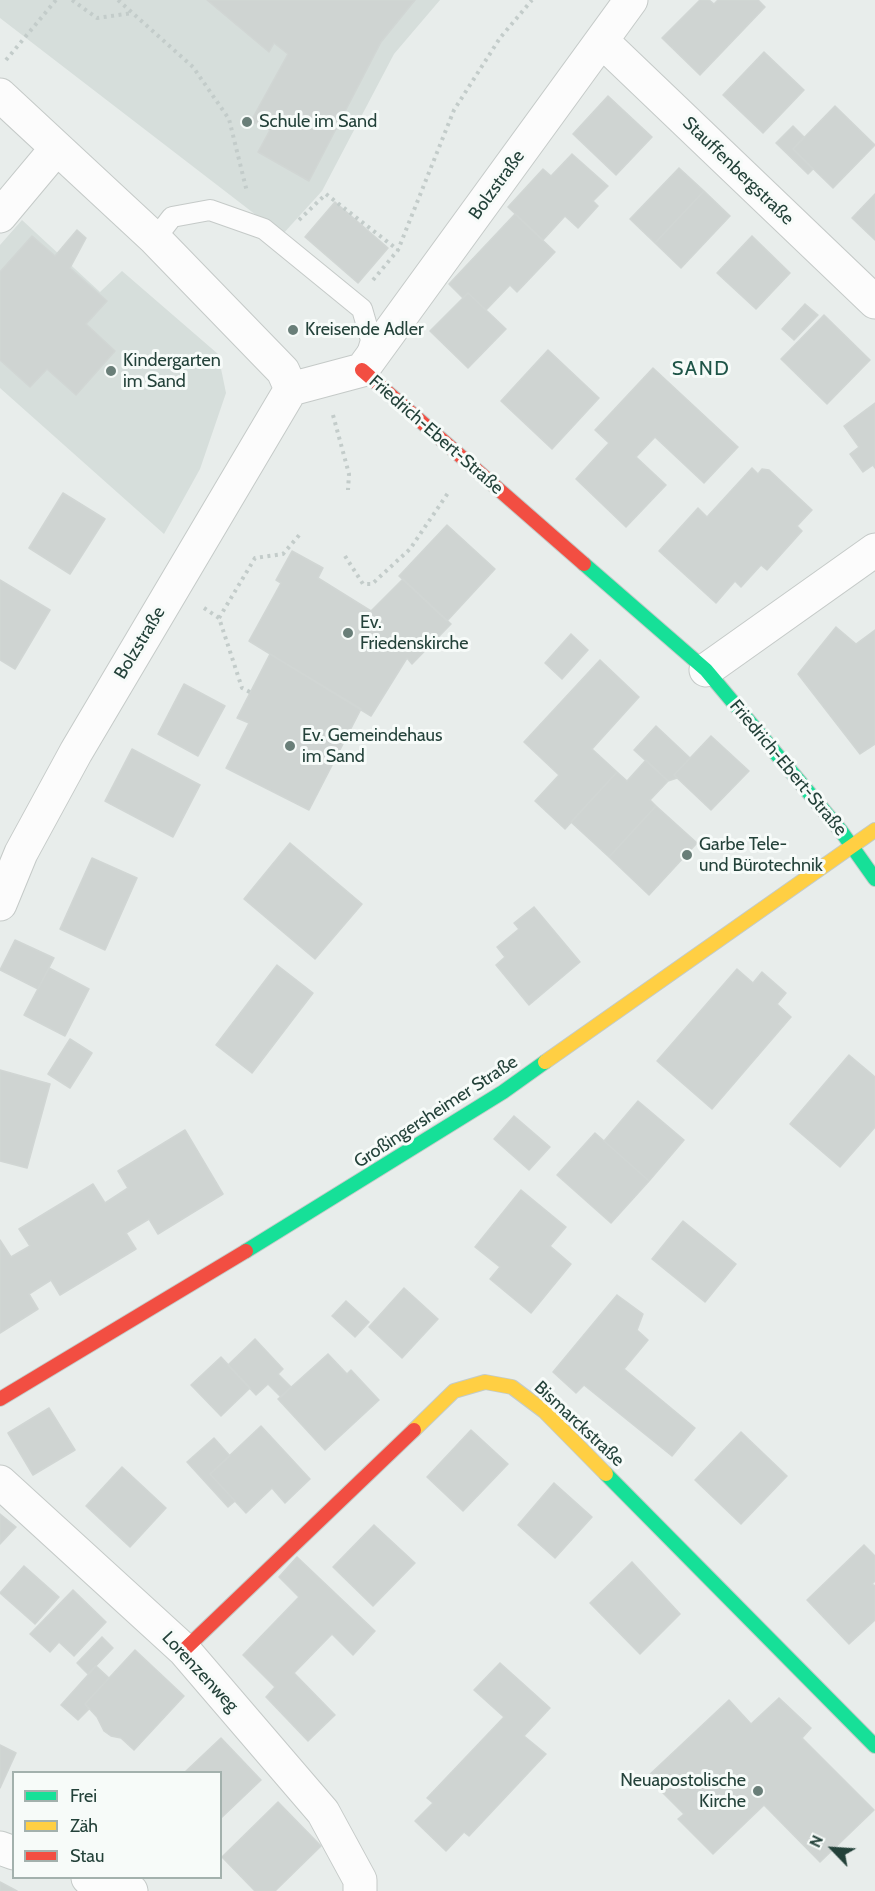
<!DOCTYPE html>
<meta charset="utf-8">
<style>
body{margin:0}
#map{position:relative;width:875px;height:1891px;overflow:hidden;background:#e8edeb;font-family:Cabin,sans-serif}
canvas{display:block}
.legend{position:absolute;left:12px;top:1771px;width:210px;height:108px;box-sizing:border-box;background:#f7fbf9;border:2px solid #a3b1ad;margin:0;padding:8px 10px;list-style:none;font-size:18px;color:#24423a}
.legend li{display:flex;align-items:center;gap:12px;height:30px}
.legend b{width:30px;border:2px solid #a3b1ad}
.north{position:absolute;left:803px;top:1819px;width:60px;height:60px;-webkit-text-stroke:4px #f7fbf9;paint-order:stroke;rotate:295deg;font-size:16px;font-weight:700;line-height:24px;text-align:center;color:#24423a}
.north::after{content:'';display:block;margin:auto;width:21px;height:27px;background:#24423a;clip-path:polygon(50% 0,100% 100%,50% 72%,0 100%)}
</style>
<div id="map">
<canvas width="875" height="1891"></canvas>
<ul class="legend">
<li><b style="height:8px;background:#16e098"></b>Frei</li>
<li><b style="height:8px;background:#ffcf43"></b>Zäh</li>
<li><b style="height:8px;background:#f24e42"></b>Stau</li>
</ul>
<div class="north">N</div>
</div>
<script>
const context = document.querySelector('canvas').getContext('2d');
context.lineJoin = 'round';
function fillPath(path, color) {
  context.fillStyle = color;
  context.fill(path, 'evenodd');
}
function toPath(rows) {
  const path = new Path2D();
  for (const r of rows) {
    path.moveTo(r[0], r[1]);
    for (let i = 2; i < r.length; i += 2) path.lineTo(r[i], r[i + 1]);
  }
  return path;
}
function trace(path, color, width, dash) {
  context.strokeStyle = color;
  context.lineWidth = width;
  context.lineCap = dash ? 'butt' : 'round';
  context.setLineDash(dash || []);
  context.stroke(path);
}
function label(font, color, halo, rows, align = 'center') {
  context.font = font + ' Cabin,sans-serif';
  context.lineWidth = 6;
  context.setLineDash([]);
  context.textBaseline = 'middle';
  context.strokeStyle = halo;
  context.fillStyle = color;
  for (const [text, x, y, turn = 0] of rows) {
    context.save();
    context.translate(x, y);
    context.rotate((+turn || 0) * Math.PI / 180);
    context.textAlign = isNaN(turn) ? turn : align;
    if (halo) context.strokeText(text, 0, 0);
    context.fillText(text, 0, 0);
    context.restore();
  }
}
fillPath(toPath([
 [0,0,440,0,394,54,322,191,282,235,0,18],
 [22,220,100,292,122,271,218,354,226,393,200,469,164,534,0,388,0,245]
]), '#d6dedb');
const building = toPath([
 [207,0,415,0,381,42,309,181,258,152,270,130,251,121,288,54,274,43,269,52,207,0],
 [700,0,709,0,714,4,718,0,758,0,765,7,700,75,662,38,700,0],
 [764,52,804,90,763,133,723,95,764,52],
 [608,96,652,137,616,175,573,134,608,96],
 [835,106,875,145,833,188,793,149,835,106],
 [793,126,804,137,793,149,813,169,808,174,776,143,793,126],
 [572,154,608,186,593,201,598,206,578,228,565,216,543,240,508,207,543,169,551,176,572,154],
 [679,168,704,191,655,243,630,219,679,168],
 [704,191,730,216,681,268,655,243,704,191],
 [875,194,875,240,852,218,875,194],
 [335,202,388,248,358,283,305,237,335,202],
 [515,214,555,252,517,292,510,285,486,310,468,293,463,298,449,284,515,214],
 [77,230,86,238,70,268,107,301,86,324,115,351,76,395,47,369,30,387,0,360,0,272,32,236,55,256,77,230],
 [752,236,790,273,756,309,717,273,752,236],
 [468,293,506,329,468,368,430,331,468,293],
 [805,304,818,315,794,340,782,329,805,304],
 [824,315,870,360,827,404,781,359,824,315],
 [548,350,599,398,552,449,501,401,548,350],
 [653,368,738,447,704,483,655,437,636,457,666,485,626,527,576,479,609,443,595,430,653,368],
 [875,403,875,468,873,465,863,472,850,454,859,447,844,426,875,403],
 [752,468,758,474,762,469,769,470,812,510,797,526,802,531,767,570,761,565,741,587,735,581,716,603,659,551,698,508,707,517,752,468],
 [63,493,105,519,70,574,29,548,63,493],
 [447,525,495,569,447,621,399,576,447,525],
 [292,551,323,568,318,578,371,611,403,579,451,624,412,664,407,658,371,716,249,641,281,583,276,580,292,551],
 [0,580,50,610,15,669,0,660,0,580],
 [836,627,856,644,875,630,875,744,860,754,798,674,836,627],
 [571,634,588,650,562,679,545,663,571,634],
 [270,654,361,709,309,810,226,768,249,723,237,718,270,654],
 [600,660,639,697,592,749,617,772,565,829,535,801,559,775,524,742,600,660],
 [184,684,225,706,198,756,158,734,184,684],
 [656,726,690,758,674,775,677,778,668,781,634,750,656,726],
 [711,736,749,771,711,810,674,775,711,736],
 [132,749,200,785,173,837,105,801,132,749],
 [646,760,668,781,650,800,656,806,609,857,571,822,617,772,627,781,646,760],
 [656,806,697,843,649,895,609,857,656,806],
 [290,843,362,904,315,959,244,899,290,843],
 [92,858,137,878,105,950,60,929,92,858],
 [534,907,580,962,529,1005,496,965,505,957,497,947,519,929,514,923,534,907],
 [15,940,54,958,38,989,0,970,15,940],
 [277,965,313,993,252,1073,216,1045,277,965],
 [49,968,89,989,65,1036,24,1015,49,968],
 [737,969,753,983,762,972,786,993,777,1004,791,1017,712,1109,657,1061,737,969],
 [70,1039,92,1053,70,1088,48,1074,70,1039],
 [849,1055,875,1077,875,1127,840,1167,790,1124,849,1055],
 [0,1070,50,1084,27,1168,0,1161,0,1070],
 [638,1101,684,1140,649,1181,604,1141,638,1101],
 [514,1116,550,1147,529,1170,494,1139,514,1116],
 [185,1130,223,1194,158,1234,149,1219,126,1233,136,1249,60,1295,51,1280,29,1294,38,1309,0,1333,0,1240,11,1257,30,1246,19,1229,93,1184,105,1203,128,1188,118,1171,185,1130],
 [595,1133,649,1181,611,1223,557,1175,595,1133],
 [521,1190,566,1227,550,1246,571,1264,531,1313,490,1279,500,1267,475,1247,521,1190],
 [683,1221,736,1264,705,1302,652,1259,683,1221],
 [404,1288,438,1319,402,1358,369,1327,404,1288],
 [617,1295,643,1314,637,1330,648,1340,624,1369,695,1428,672,1456,584,1385,576,1393,553,1372,617,1295],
 [346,1301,369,1322,355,1337,332,1316,346,1301],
 [255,1339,283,1369,278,1374,291,1387,281,1397,268,1384,256,1395,228,1365,255,1339],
 [328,1354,347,1374,351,1370,379,1400,325,1450,278,1399,328,1354],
 [221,1357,250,1388,221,1416,191,1385,221,1357],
 [49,1408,75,1450,33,1475,8,1433,49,1408],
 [261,1426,310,1479,285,1503,272,1488,246,1513,210,1474,261,1426],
 [471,1430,508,1464,463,1511,427,1477,471,1430],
 [741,1432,787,1476,741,1524,695,1480,741,1432],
 [214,1438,230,1456,210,1474,235,1501,228,1507,187,1462,214,1438],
 [122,1467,166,1508,130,1547,86,1506,122,1467],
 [554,1483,592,1517,555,1558,518,1525,554,1483],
 [0,1514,16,1527,0,1544,0,1514],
 [374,1525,415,1563,373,1606,333,1567,374,1525],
 [864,1545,875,1556,875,1581,872,1584,875,1586,875,1620,849,1644,807,1600,864,1545],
 [297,1557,375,1631,353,1655,332,1634,294,1673,335,1715,308,1741,266,1697,275,1687,243,1655,299,1597,279,1577,297,1557],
 [632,1562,680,1614,640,1654,590,1603,632,1562],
 [24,1566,59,1597,35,1624,0,1593,24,1566],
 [73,1590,106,1622,74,1656,59,1642,50,1652,30,1634,73,1590],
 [102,1637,113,1648,88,1674,77,1663,102,1637],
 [135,1650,184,1696,134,1750,121,1738,111,1736,104,1731,97,1717,85,1704,135,1650],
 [500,1663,550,1708,524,1736,546,1754,469,1836,464,1832,446,1851,415,1821,433,1803,427,1798,504,1717,474,1690,500,1663],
 [96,1666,109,1678,85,1704,89,1709,78,1720,61,1705,96,1666],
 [779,1698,811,1728,802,1738,874,1810,820,1862,764,1805,713,1854,678,1819,684,1814,647,1777,729,1700,751,1724,779,1698],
 [221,1738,261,1780,220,1819,220,1772,185,1772,221,1738],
 [0,1745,16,1753,0,1788,0,1745],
 [278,1802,321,1846,275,1891,255,1891,222,1857,278,1802],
 [0,1882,17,1891,0,1891,0,1882]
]);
fillPath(building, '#cfd4d2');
trace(building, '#d1d6d4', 1.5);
const lane = toPath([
 [155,239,172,217,210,210,264,229,362,309,371,340,366,357]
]);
const street = toPath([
 [602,41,875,302],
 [0,95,155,239,283,371,291,389],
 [0,216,56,149],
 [291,389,362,370,631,0],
 [706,670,875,550],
 [0,904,21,853,76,752,291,389],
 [0,1482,184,1650,323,1812,360,1880,360,1891],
 [0,1848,14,1853],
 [88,1878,131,1891]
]);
const fast = toPath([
 [584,564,706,670,841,831,875,879],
 [246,1251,503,1092,545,1062],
 [606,1474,875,1746]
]);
const slow = toPath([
 [545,1062,875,830],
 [414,1430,454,1391,485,1382,512,1387,544,1411,606,1474]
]);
const jam = toPath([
 [362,370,584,564],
 [0,1399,246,1251],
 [184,1650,414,1430]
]);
trace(lane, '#c5cac8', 22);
trace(street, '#c5cac8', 35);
trace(fast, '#c3cbc8', 16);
trace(slow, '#c3cbc8', 16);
trace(jam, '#c3cbc8', 16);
trace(toPath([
 [72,0,97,18,133,13],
 [118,0,193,67,229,119,247,192],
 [6,60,56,0],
 [299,220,326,194,398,250],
 [373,280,398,250,454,110,500,38,532,0],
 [333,415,349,474,348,490],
 [345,556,363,584,372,584,410,549,448,493],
 [204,608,219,618,242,688,250,692],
 [219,618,255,558,283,554,301,533]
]), '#c3ccca', 4, [3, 4.5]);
trace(lane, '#fcfcfc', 20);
trace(street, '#fcfcfc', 33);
trace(fast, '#16e098', 14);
trace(slow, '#ffcf43', 14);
trace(jam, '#f24e42', 14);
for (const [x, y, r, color] of [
 [247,122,6,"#697e78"],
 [293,330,6,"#697e78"],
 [111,371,6,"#697e78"],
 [348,633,6,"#697e78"],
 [290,746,6,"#697e78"],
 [687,855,6,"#697e78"],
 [758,1791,6,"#697e78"]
]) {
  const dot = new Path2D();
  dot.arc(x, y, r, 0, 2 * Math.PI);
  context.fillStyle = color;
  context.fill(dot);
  trace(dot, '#f7fbf9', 2);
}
label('18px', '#24423a', '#f7fbf9', [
 ["Schule im Sand",259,122],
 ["Kreisende Adler",305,330],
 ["Kindergarten",123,361],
 ["im Sand",123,382],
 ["Ev.",360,623],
 ["Friedenskirche",360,644],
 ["Ev. Gemeindehaus",302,736],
 ["im Sand",302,757],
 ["Garbe Tele-",699,845],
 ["und Bürotechnik",699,866],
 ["Neuapostolische",746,1781,"right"],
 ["Kirche",746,1802,"right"]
], 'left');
label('18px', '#24423a', '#f7fbf9', [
 ["Stauffenbergstraße",738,171,44],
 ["Bolzstraße",497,185,-54],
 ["Friedrich-Ebert-Straße",436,435,41],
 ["Bolzstraße",140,643,-59],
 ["Friedrich-Ebert-Straße",788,768,50],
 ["Großingersheimer Straße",436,1112,-33],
 ["Bismarckstraße",579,1424,43],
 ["Lorenzenweg",200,1672,47]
]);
context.letterSpacing = '1.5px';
label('20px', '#1f5548', '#f7fbf9', [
 ["SAND",701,369]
]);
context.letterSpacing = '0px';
</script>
